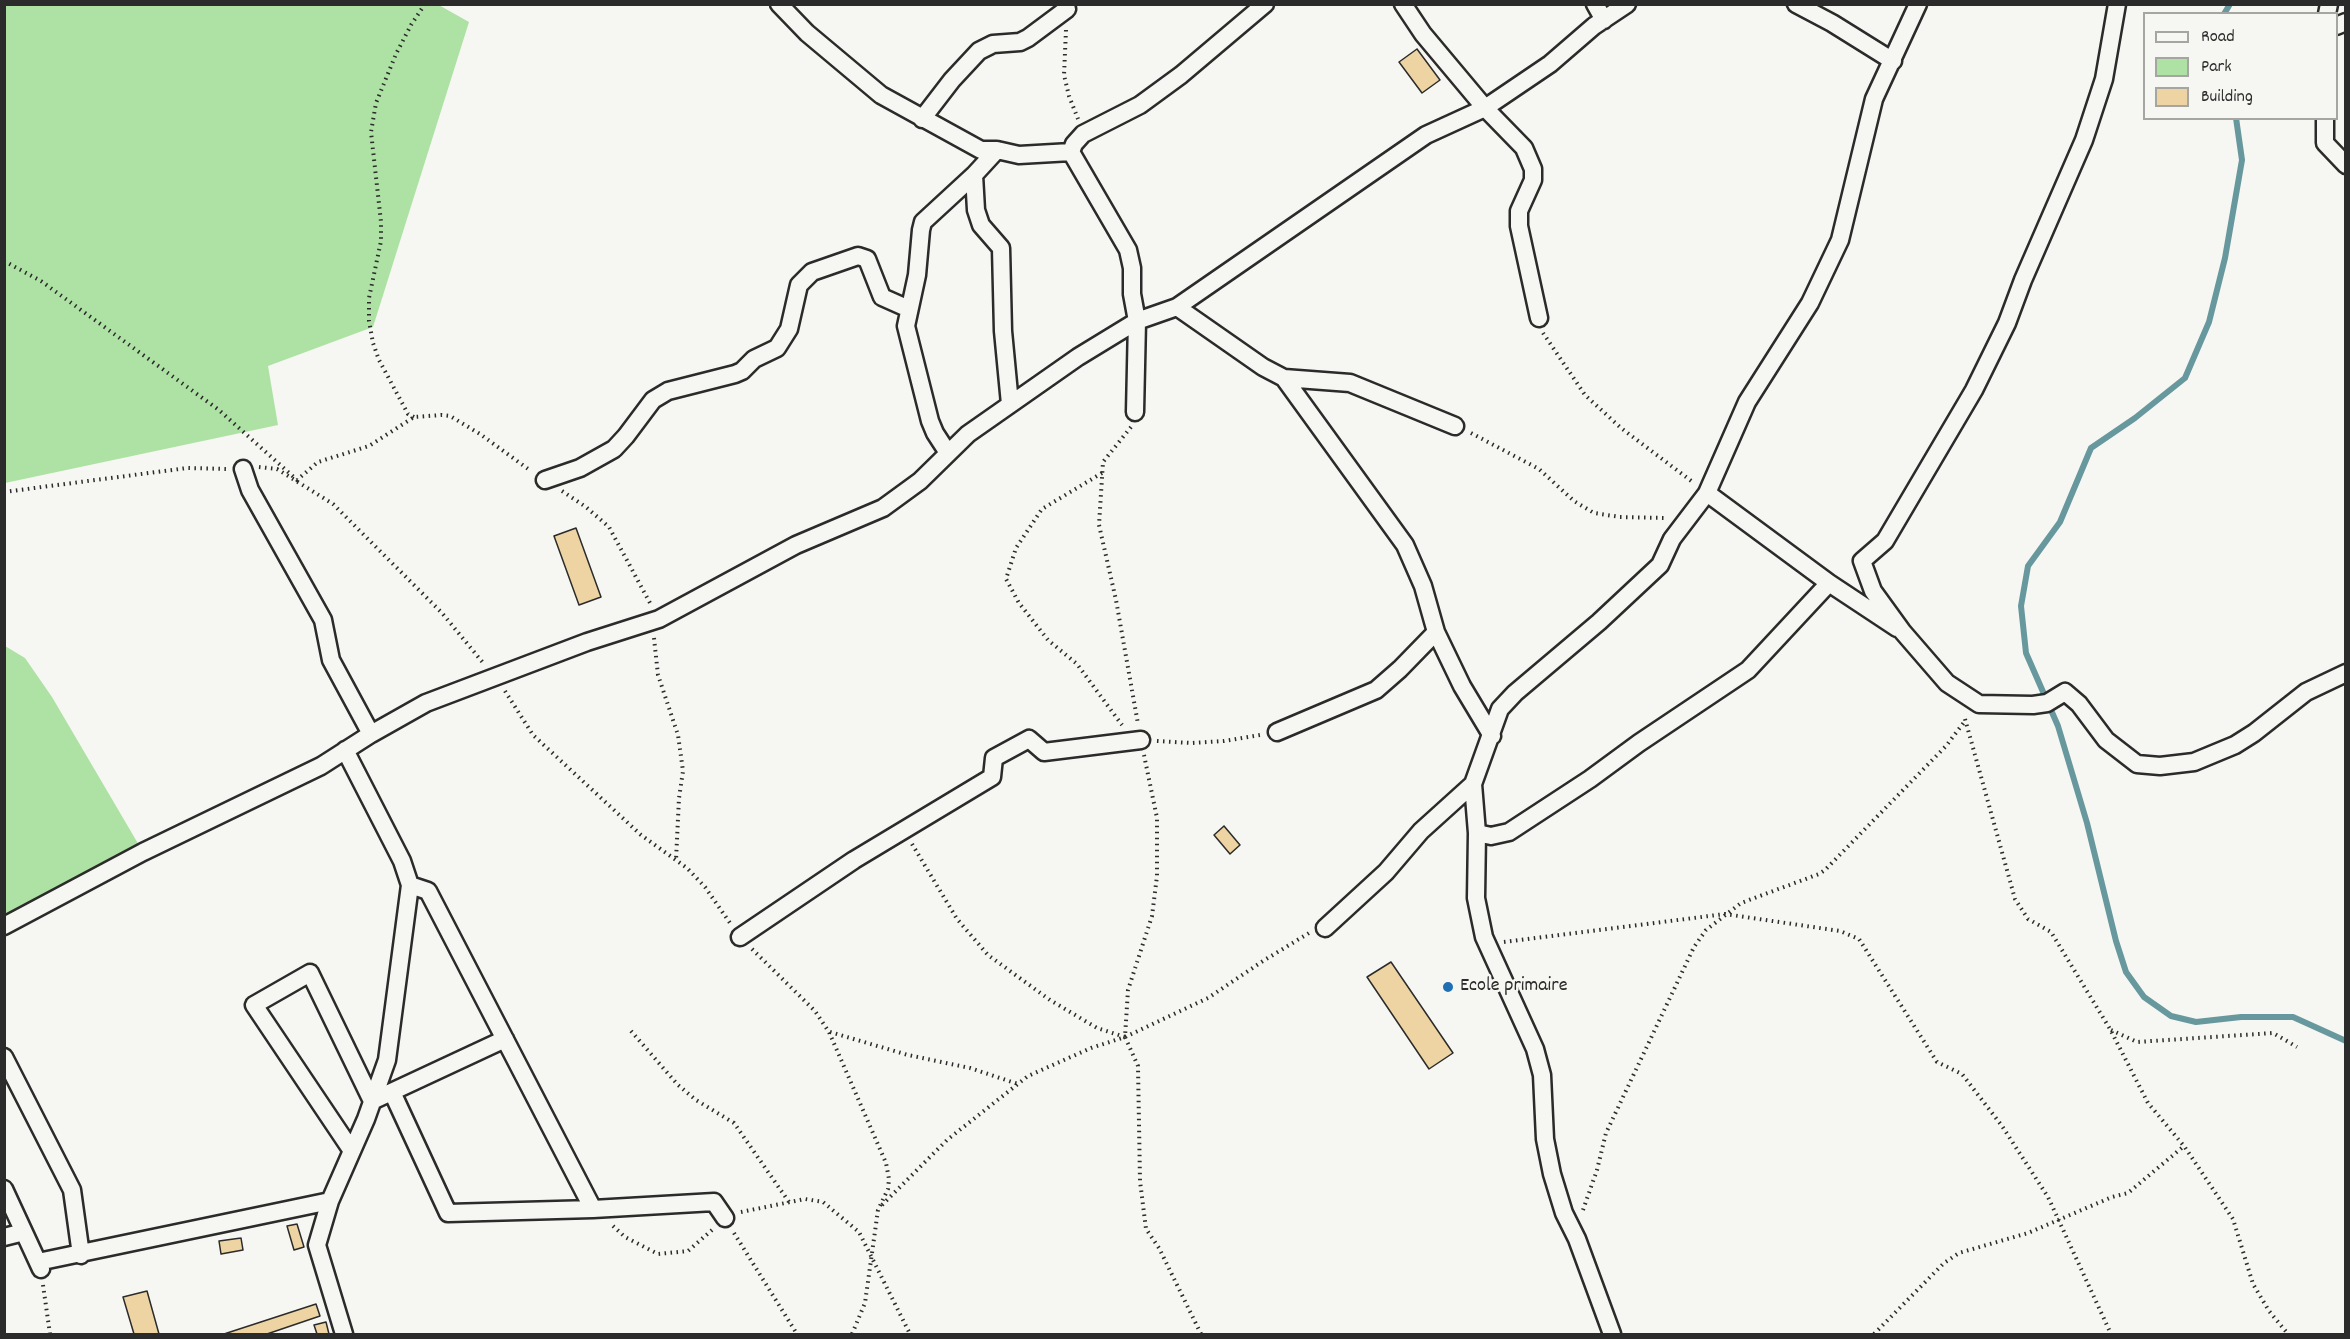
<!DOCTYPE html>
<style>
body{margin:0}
#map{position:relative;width:2350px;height:1339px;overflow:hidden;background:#f6f6f2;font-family:Dekko,sans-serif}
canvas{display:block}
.frame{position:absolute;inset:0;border:6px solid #2b2b2b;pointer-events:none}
.legend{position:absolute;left:2143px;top:12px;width:195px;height:108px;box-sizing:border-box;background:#f6f6f2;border:2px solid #a5a5a2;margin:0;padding:8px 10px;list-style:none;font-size:18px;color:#2b2b2b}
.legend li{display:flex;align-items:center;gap:12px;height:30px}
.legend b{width:30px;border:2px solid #a5a5a2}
</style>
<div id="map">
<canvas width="2350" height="1339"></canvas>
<div class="frame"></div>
<ul class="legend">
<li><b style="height:8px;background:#f6f6f2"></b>Road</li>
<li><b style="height:16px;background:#aee2a4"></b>Park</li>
<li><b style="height:16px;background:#edd4a2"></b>Building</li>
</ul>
</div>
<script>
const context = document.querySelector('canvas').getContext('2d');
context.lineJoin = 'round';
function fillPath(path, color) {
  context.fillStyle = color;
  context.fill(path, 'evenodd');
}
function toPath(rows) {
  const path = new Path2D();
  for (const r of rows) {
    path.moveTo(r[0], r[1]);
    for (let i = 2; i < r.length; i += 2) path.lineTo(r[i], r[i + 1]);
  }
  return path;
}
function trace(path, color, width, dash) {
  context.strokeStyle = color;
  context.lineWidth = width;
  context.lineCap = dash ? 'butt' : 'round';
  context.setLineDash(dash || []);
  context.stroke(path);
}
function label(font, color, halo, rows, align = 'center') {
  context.font = font + ' Dekko,sans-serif';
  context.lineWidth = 5;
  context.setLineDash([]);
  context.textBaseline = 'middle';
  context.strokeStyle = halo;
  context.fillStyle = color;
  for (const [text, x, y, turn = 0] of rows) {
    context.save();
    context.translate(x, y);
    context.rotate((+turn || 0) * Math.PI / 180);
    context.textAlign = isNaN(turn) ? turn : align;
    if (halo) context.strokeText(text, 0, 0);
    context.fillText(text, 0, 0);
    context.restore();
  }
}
fillPath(toPath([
 [437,4,469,22,373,327,268,366,278,425,5,483,5,5],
 [5,646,25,658,52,697,143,852,5,926]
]), '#aee2a4');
trace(toPath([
 [2224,14,2230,4],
 [2236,118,2242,160,2225,258,2209,322,2185,378,2135,418,2091,448,2060,522,2028,566,2021,606,2026,653,2058,726,2087,823,2116,941,2126,972,2144,997,2171,1016,2196,1022,2241,1017,2293,1017,2346,1041]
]), '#67989e', 6);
const building = toPath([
 [1417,49,1440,80,1422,93,1399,62,1417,49],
 [576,528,601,597,579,605,554,536,576,528],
 [1224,826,1240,845,1230,854,1214,835,1224,826],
 [1391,962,1453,1053,1429,1069,1367,977,1391,962],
 [297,1224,304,1247,294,1250,287,1226,297,1224],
 [241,1238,243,1250,221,1254,219,1241,241,1238],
 [147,1291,159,1334,134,1334,123,1297,147,1291],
 [316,1304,320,1316,267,1334,224,1334,316,1304],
 [326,1322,329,1334,317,1334,314,1325,326,1322]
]);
fillPath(building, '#edd4a2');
trace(building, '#2b2b2b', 1.5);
const minor = toPath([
 [779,4,807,33,881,95,981,150,997,150,1019,155,1071,152,1128,250,1132,268,1132,294,1137,321,1135,412],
 [1403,4,1423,34,1485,108,1524,148,1533,169,1533,180,1519,211,1519,226,1539,318],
 [1595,4,1604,20],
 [1796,4,1832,23,1893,61],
 [2117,4,2104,79,2084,140,2023,280,2007,323,1974,390,1885,541,1862,561,1873,591,1902,631,1947,683,1979,704,2033,705,2047,703,2065,692,2079,704,2106,740,2137,764,2160,766,2194,762,2235,745,2254,733,2306,692,2346,673],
 [2327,14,2329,4],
 [2336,26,2346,22],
 [2325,118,2325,143,2346,165],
 [922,119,952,80,979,51,993,44,1020,42,1028,38,1067,9],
 [1071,152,1074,144,1083,134,1140,105,1181,75,1265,4],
 [974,175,976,210,981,225,1001,248,1003,331,1010,404],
 [1177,307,1263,367,1284,378,1350,383,1455,426],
 [1284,378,1405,545,1423,586,1436,632,1462,686,1492,736],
 [948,453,935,433,930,421,906,326,917,275,921,230,923,222,974,175,997,150],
 [243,469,250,490,323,620,331,660,371,734],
 [545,480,580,468,614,449,626,436,653,400,668,391,735,374,742,371,754,359,777,348,789,329,799,285,812,272,858,256,867,259,882,297,909,309],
 [1707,493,1829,583,1897,628],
 [1277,732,1376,690,1400,669,1436,632],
 [1477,833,1491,836,1509,832,1590,779,1639,743,1748,670,1829,583],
 [410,885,428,891,593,1209],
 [4,926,143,852,321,766,371,734,426,703,587,642,659,619,796,545,883,508,920,481,968,434,1078,357,1137,321,1177,307,1426,135,1485,108,1550,64,1594,26,1627,4],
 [1325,928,1386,872,1421,831,1473,784],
 [740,937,854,860,992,777,994,758,1029,739,1044,752,1141,740],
 [4,1057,72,1190,81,1255],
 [392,1092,448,1213,593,1209,714,1202,725,1218],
 [352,1151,254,1005,310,973,372,1101,505,1039],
 [4,1189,41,1269],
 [4,1237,24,1232],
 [38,1262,330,1201],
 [344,1334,317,1245,330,1201,366,1119,387,1060,410,885,402,861,345,750],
 [1612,1334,1577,1239,1564,1213,1552,1174,1545,1139,1542,1075,1535,1049,1484,937,1476,898,1477,833,1473,784,1500,709,1515,693,1599,622,1660,565,1672,539,1707,493,1747,402,1810,303,1840,240,1874,99,1918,4]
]);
trace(minor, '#2b2b2b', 21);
trace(toPath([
 [1066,30,1064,75,1069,96,1078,119],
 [4,261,41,281,219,410,297,480,318,462,369,446,414,417,442,415,450,416,480,434,531,471],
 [1543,333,1585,395,1621,428,1694,483],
 [414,417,408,414,379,360,373,343,369,321,369,298,381,241,381,222,371,132,376,103,396,54,411,25,425,4],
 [1131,427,1103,462,1099,525,1116,600,1138,724],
 [1471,433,1539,469,1574,501,1594,513,1620,517,1666,518],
 [259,467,277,469,333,504,442,613,484,664],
 [1102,473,1042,509,1016,548,1006,579,1019,603,1048,640,1077,664,1122,725],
 [562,491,586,507,609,527,650,603],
 [4,492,187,468,228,469],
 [654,638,658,675,678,735,683,771,679,798,676,860],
 [505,691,533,735,641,835,687,868,705,887,730,923],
 [1965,719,2015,899,2028,919,2051,932,2110,1029,2148,1103,2184,1146,2233,1219,2253,1284,2269,1311,2288,1334],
 [1157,741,1191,743,1224,741,1260,735],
 [1144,755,1157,818,1157,876,1152,916,1128,990,1125,1037,1138,1066,1140,1181,1146,1229,1159,1248,1201,1334],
 [912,844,957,919,988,955,1050,1000,1097,1028,1125,1037],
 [1504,942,1725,914,1840,931,1859,939,1937,1062,1962,1074,2002,1126,2048,1197,2111,1334],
 [752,949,815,1011,829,1032,886,1163,889,1179,888,1189,878,1210,865,1303,852,1334],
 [2111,1030,2137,1042,2273,1033,2297,1047],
 [631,1031,678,1085,696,1100,734,1123,789,1202],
 [830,1032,908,1055,970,1068,1018,1084],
 [882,1205,947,1140,1028,1076,1091,1048,1125,1037,1208,998,1263,961,1309,933],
 [1583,1210,1597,1170,1606,1133,1694,947,1706,930,1741,903,1819,874,1825,870,1946,746,1965,721],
 [741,1212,805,1199,823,1202,859,1232,910,1334],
 [613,1226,625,1237,658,1254,688,1251,712,1230],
 [734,1233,797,1334],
 [43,1285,50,1334],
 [1874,1334,1944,1263,1959,1253,2028,1233,2112,1197,2128,1193,2184,1146]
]), '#2b2b2b', 4, [1.5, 4.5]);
trace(minor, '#f6f6f2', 16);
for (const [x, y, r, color] of [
 [1448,987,6,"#1f6fb2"]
]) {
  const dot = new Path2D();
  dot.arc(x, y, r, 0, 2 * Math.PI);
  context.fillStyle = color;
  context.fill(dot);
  trace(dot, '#f6f6f2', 2);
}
label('20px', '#2b2b2b', '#f6f6f2', [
 ["Ecole primaire",1460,987]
], 'left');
</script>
